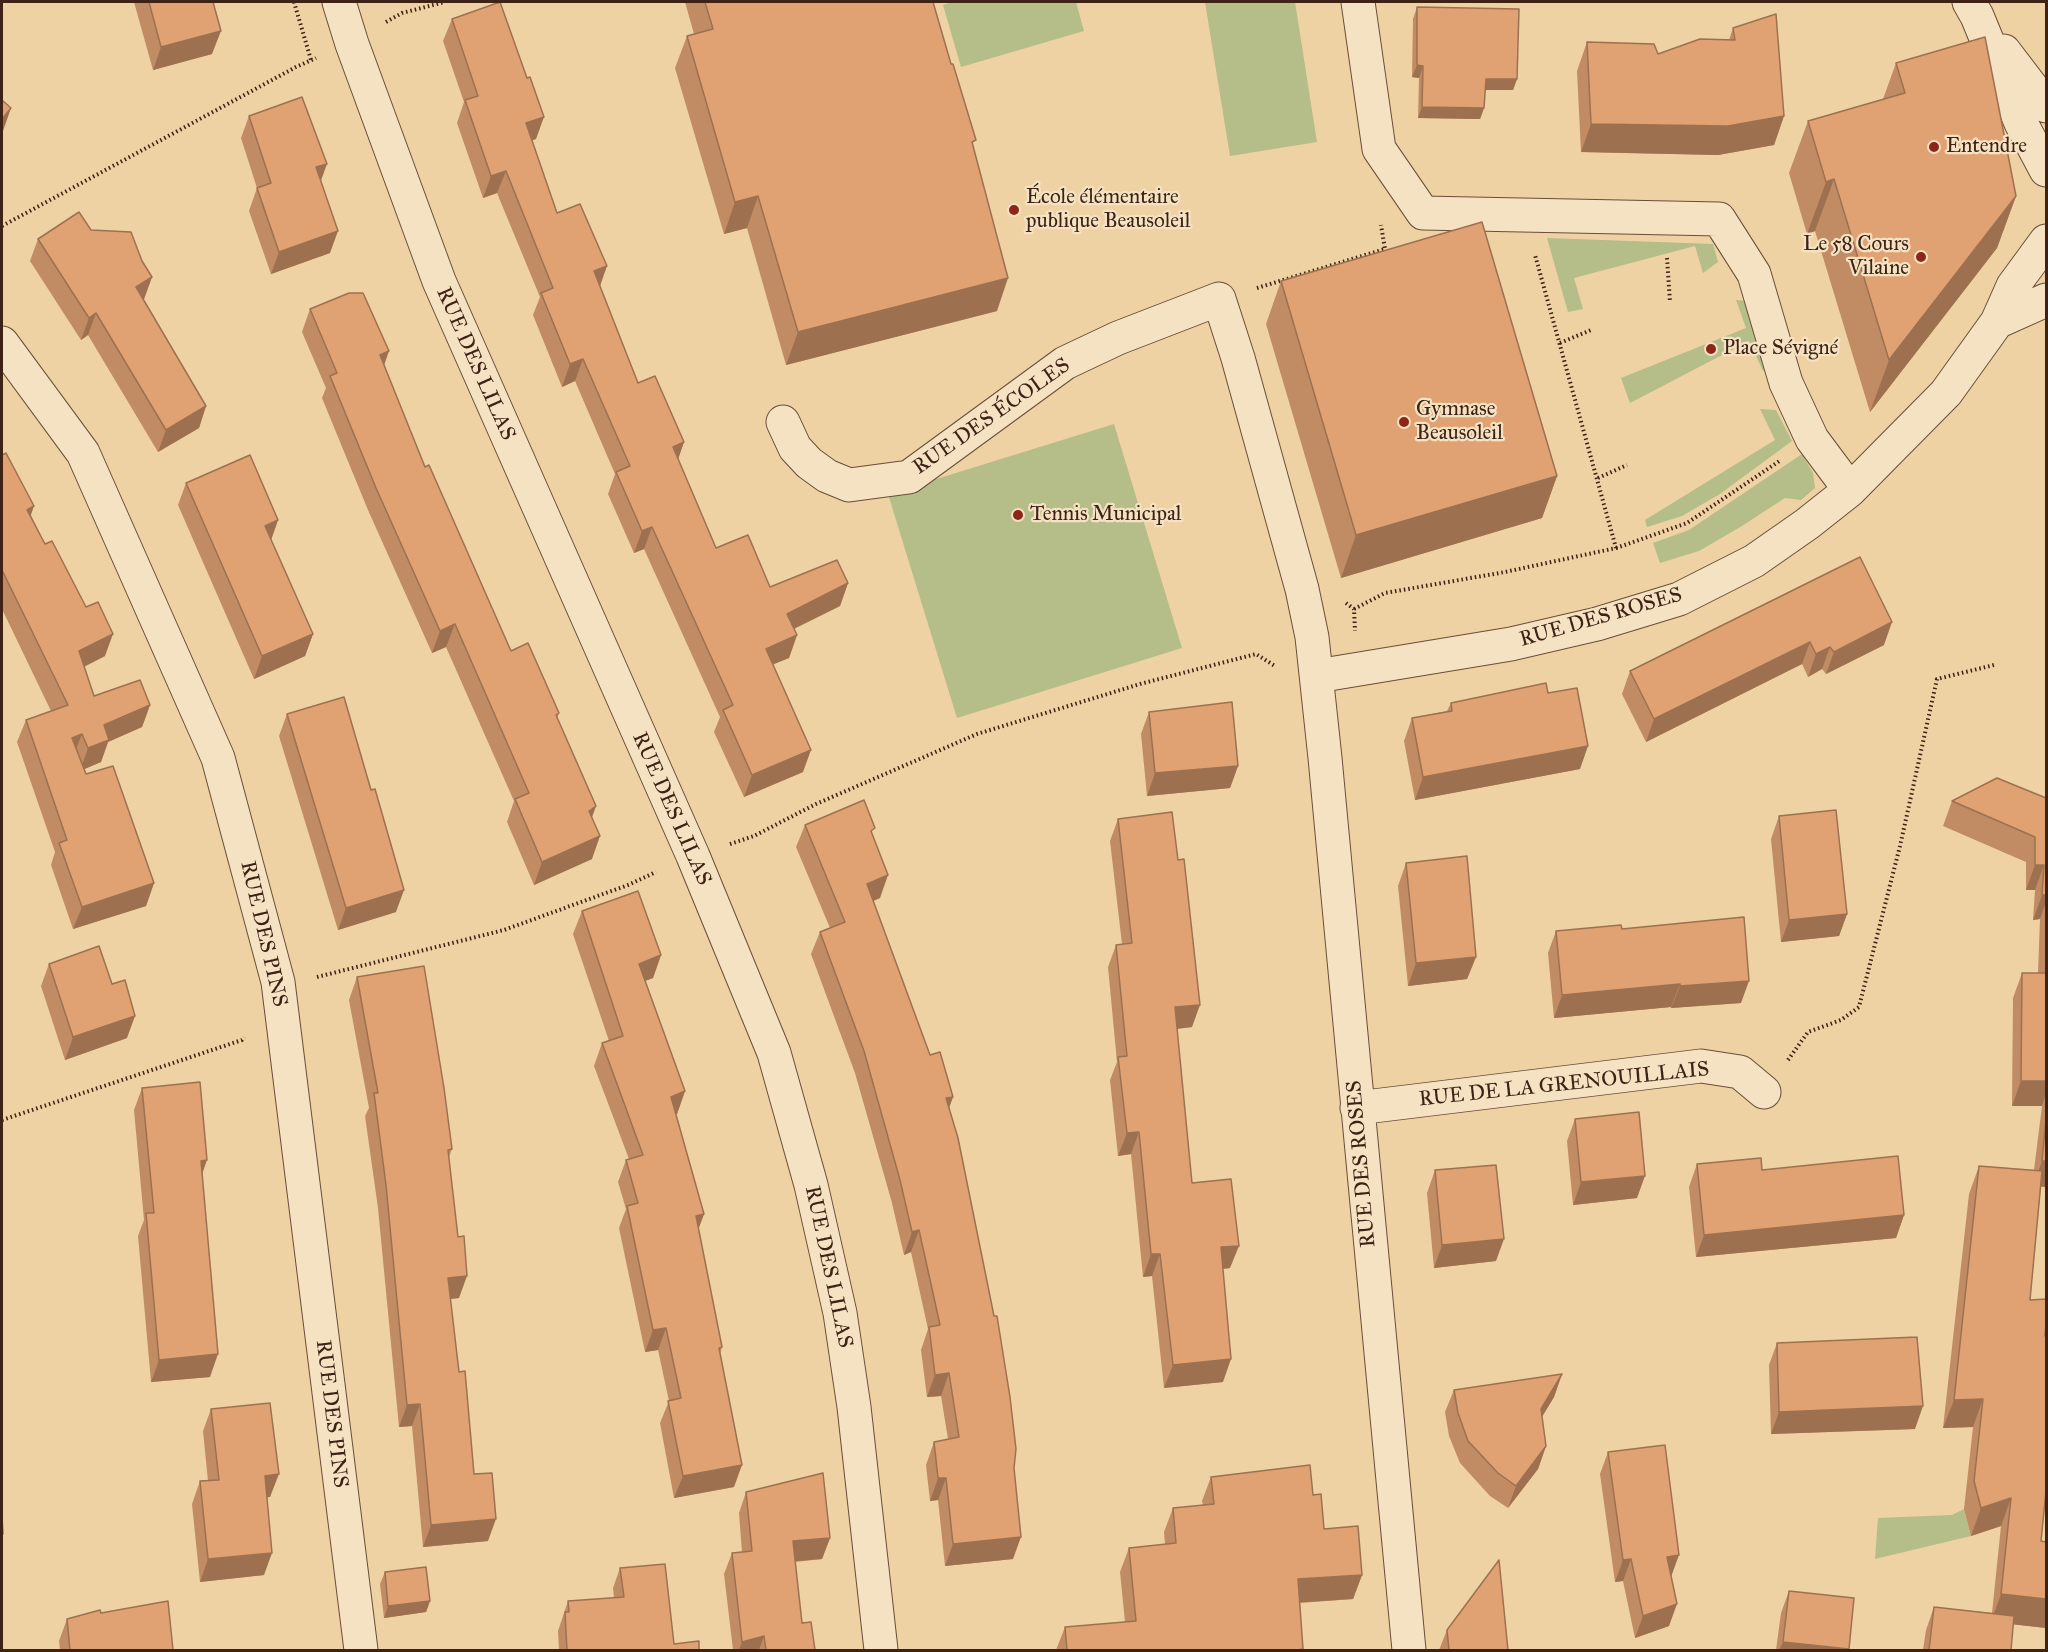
<!DOCTYPE html>
<meta charset="utf-8">
<style>
body{margin:0}
#map{position:relative;width:2048px;height:1652px;overflow:hidden;background:#eed2a3;font-family:"IM FELL Great Primer",serif}
canvas{display:block}
.frame{position:absolute;inset:0;border:3px solid #3d2215;pointer-events:none}
</style>
<div id="map">
<canvas width="2048" height="1652"></canvas>
<div class="frame"></div>
</div>
<script>
const context = document.querySelector('canvas').getContext('2d');
context.lineJoin = 'round';
function fillPath(path, color) {
  context.fillStyle = color;
  context.fill(path, 'evenodd');
}
function toPath(rows) {
  const path = new Path2D();
  for (const r of rows) {
    path.moveTo(r[0], r[1]);
    for (let i = 2; i < r.length; i += 2) path.lineTo(r[i], r[i + 1]);
  }
  return path;
}
function trace(path, color, width, dash) {
  context.strokeStyle = color;
  context.lineWidth = width;
  context.lineCap = dash ? 'butt' : 'round';
  context.setLineDash(dash || []);
  context.stroke(path);
}
function label(font, color, halo, rows, align = 'center') {
  context.font = font + ' "IM FELL Great Primer",serif';
  context.lineWidth = 4.5;
  context.setLineDash([]);
  context.textBaseline = 'middle';
  context.strokeStyle = halo;
  context.fillStyle = color;
  for (const [text, x, y, turn = 0] of rows) {
    context.save();
    context.translate(x, y);
    context.rotate((+turn || 0) * Math.PI / 180);
    context.textAlign = isNaN(turn) ? turn : align;
    if (halo) context.strokeText(text, 0, 0);
    context.fillText(text, 0, 0);
    context.restore();
  }
}
fillPath(toPath([
 [953,2,1076,2,1084,31,961,67,943,5],
 [1205,2,1295,2,1317,142,1230,156],
 [1547,238,1713,244,1718,262,1703,273,1695,246,1574,278,1583,309,1568,312],
 [1736,300,1747,301,1767,365,1763,371,1749,341,1630,403,1621,378,1746,328],
 [1760,409,1776,410,1792,441,1720,494,1682,516,1647,527,1645,520,1775,440],
 [1114,424,1182,648,957,718,888,494],
 [1802,454,1813,473,1815,488,1801,500,1785,498,1742,526,1699,551,1660,563,1653,543,1689,530],
 [1964,1509,1971,1536,1875,1559,1878,1518,1952,1515]
]), '#b5bd88');
const minor = toPath([
 [339,2,352,44,439,281,693,856,774,1053,811,1185,840,1313,854,1407,881,1650],
 [1358,2,1379,149,1423,213,1719,219,1754,274,1786,383,1812,439,1850,490],
 [1997,322,2046,300],
 [2,343,83,453,218,758,278,982,361,1650],
 [783,422,795,448,809,463,827,476,849,485,909,477,1065,363,1118,338,1219,299,1238,358,1302,589,1312,637,1325,758,1409,1650],
 [1317,676,1511,644,1597,624,1679,599,1754,561,1807,524,1850,490,1946,393,1997,322,2013,286,2046,241],
 [1357,1108,1701,1066,1740,1072,1764,1092]
]);
const tertiary = toPath([
 [1969,2,1977,16,2021,123,2046,170],
 [2004,51,2046,106]
]);
trace(minor, '#694e38', 35);
trace(tertiary, '#694e38', 35);
trace(toPath([
 [294,2,311,60],
 [386,22,402,13,445,2],
 [2,226,296,67,316,58],
 [1667,258,1670,302],
 [1257,288,1385,249,1381,225],
 [1560,343,1591,330],
 [1598,478,1627,465],
 [1616,548,1687,523,1781,460],
 [1346,603,1354,609,1355,631],
 [1354,609,1385,593,1505,572,1616,548,1535,255],
 [730,844,754,836,816,804,977,734,1140,684,1256,654,1275,666],
 [317,977,504,930,628,885,656,872],
 [1788,1060,1808,1032,1841,1020,1859,1007,1900,846,1937,679,1994,665],
 [2,1120,242,1040,244,1037]
]), '#3d2215', 4, [1.5, 3]);
trace(minor, '#f4e2c3', 33);
trace(tertiary, '#f4e2c3', 33);
fillPath(toPath([
 [134,2,213,2,212,54,153,70],
 [685,2,933,2,973,147,997,311,786,365,747,228,724,234,675,68,687,36,694,34],
 [1417,7,1517,79,1513,90,1485,90,1484,108,1480,119,1418,118,1419,78,1412,77,1413,19],
 [452,19,536,139,532,140,557,213,600,285,638,383,684,442,678,459,716,548,770,587,848,583,840,606,794,629,797,635,789,658,773,664,803,772,744,797,714,732,720,717,644,549,634,553,608,494,615,474,575,381,562,387,533,315,540,297,497,193,483,198,457,123,464,102,443,41],
 [1733,28,1784,116,1774,145,1718,155,1581,152,1577,71,1587,42,1658,54,1729,40],
 [1896,63,2016,196,1997,248,1870,412,1815,231,1807,234,1789,173,1808,121,1883,99],
 [249,116,321,181,330,253,271,274,249,211,257,188,241,138],
 [91,230,142,261,152,277,144,299,143,299,206,406,199,428,158,452,88,335,81,340,30,261,38,239],
 [1281,281,1557,476,1542,518,1341,578,1266,324],
 [310,309,384,365,425,467,511,651,559,713,557,719,596,806,592,817,592,859,534,885,507,822,514,801,446,647,432,653,368,510,322,398,326,388,302,332],
 [2,455,45,544,105,656,84,667,94,696,150,705,142,727,108,742,101,762,84,769,86,774,154,883,146,906,73,929,51,865,55,852,17,742,26,720,51,711,2,609],
 [186,483,278,520,271,540,313,634,305,656,254,679,178,505],
 [1860,557,1884,645,1826,674,1822,669,1808,677,1802,664,1646,742,1622,694,1630,671],
 [1548,693,1580,769,1415,800,1404,741,1412,718,1447,711,1451,703],
 [1149,712,1238,766,1230,788,1147,796,1141,734],
 [287,714,396,912,338,930,279,736],
 [2046,798,2046,1187,2041,1186,2030,1300,2045,1336,2041,1541,2046,1628,2013,1624,2011,1650,1923,1650,1926,1630,1934,1607,1992,1613,2001,1526,1971,1536,1964,1509,1973,1427,1943,1428,1969,1194,1979,1166,2034,1170,2042,1106,2012,1106,2013,998,2022,973,2038,973,2040,919,2033,920,2035,890,2026,890,2026,862,1943,826,1952,801],
 [1779,816,1847,914,1839,936,1781,942,1771,839],
 [1118,819,1192,1027,1177,1029,1192,1183,1230,1268,1223,1269,1223,1382,1164,1388,1152,1276,1143,1277,1131,1154,1118,1156,1110,1080,1117,1062,1108,967,1116,945,1122,944,1110,841],
 [805,825,872,834,880,898,873,901,930,1055,953,1097,949,1107,1014,1468,1013,1559,945,1566,938,1500,930,1501,926,1465,934,1442,948,1439,941,1396,927,1397,921,1350,928,1329,911,1252,904,1255,892,1203,855,1073,811,954,820,932,830,928,796,847],
 [1406,863,1476,957,1467,979,1408,986,1398,886],
 [582,911,661,955,653,978,645,981,685,1091,677,1114,676,1114,704,1214,698,1229,722,1347,720,1354,734,1487,674,1498,660,1423,669,1401,658,1350,645,1352,619,1228,626,1209,618,1182,626,1160,629,1159,594,1066,602,1043,609,1041,573,934],
 [1622,929,1741,1003,1671,1008,1671,1007,1554,1018,1548,953,1556,931],
 [49,964,112,984,127,1038,65,1060,41,986],
 [357,977,452,1149,449,1157,459,1298,450,1299,459,1372,474,1474,488,1541,423,1547,412,1426,399,1427,378,1208,365,1116,369,1108,349,1000],
 [142,1088,202,1172,210,1377,151,1382,138,1236,144,1220,134,1110],
 [1575,1119,1637,1198,1573,1205,1567,1141],
 [1697,1164,1762,1170,1904,1215,1896,1238,1696,1257,1689,1187],
 [1435,1170,1496,1261,1434,1268,1427,1193],
 [1777,1343,1915,1429,1771,1434,1769,1365],
 [1562,1374,1554,1397,1542,1416,1546,1446,1538,1469,1508,1508,1490,1496,1460,1463,1449,1436,1445,1412,1454,1390],
 [211,1409,270,1497,267,1497,264,1575,200,1582,192,1504,200,1481,208,1481,203,1431],
 [1608,1452,1671,1577,1669,1626,1635,1638,1623,1581,1615,1582,1600,1474],
 [1211,1477,1313,1495,1324,1529,1362,1575,1353,1599,1300,1603,1303,1650,1056,1650,1065,1627,1125,1622,1120,1572,1129,1548,1165,1544,1164,1532,1173,1508,1203,1505,1202,1501],
 [746,1492,830,1538,822,1559,795,1562,802,1623,815,1650,733,1650,724,1574,732,1553,742,1552,739,1513],
 [620,1568,674,1644,699,1650,559,1650,558,1631,568,1601,614,1598,613,1588],
 [385,1572,430,1601,426,1612,384,1618,380,1584],
 [1789,1591,1848,1650,1776,1650,1781,1613],
 [101,1613,173,1650,60,1650,59,1641,67,1619],
 [1447,1630,1508,1650,1439,1650]
]), '#c18b63');
fillPath(toPath([
 [221,31,212,54,153,70,161,47],
 [1417,65,1423,66,1419,78,1412,77],
 [1486,79,1517,79,1513,90,1482,90],
 [1422,107,1484,108,1480,119,1418,118],
 [11,108,3,131,2,132,2,119],
 [1784,116,1774,145,1718,155,1581,152,1591,124],
 [544,117,536,139,518,145,526,123],
 [327,164,319,186,316,167],
 [506,171,497,193,483,198,491,176],
 [1834,179,1815,231,1807,234,1826,182],
 [758,196,747,228,724,234,735,202],
 [2016,196,1997,248,1870,412,1889,360],
 [338,231,330,253,271,274,279,252],
 [607,266,599,289,594,271],
 [152,277,144,299,128,309,136,287],
 [1008,278,997,311,786,365,798,332],
 [96,313,88,335,81,340,89,318],
 [389,351,381,374,380,355],
 [583,359,575,381,562,387,570,364],
 [206,406,199,428,158,452,166,430],
 [684,442,676,465,673,447],
 [1557,476,1542,518,1341,578,1356,535],
 [34,506,26,529,27,510],
 [278,520,270,543,265,526],
 [652,527,644,549,634,553,642,531],
 [848,583,840,606,779,636,787,614],
 [1892,622,1884,645,1826,674,1834,652],
 [455,624,446,647,432,653,440,631],
 [113,634,105,656,71,673,79,651],
 [313,634,305,656,254,679,262,656],
 [797,635,789,658,757,671,766,649],
 [1810,642,1802,664,1646,742,1654,719],
 [1830,647,1822,669,1808,677,1816,654],
 [150,705,142,727,108,742,101,762,80,771,88,748,104,725],
 [82,734,73,757,72,738],
 [1588,746,1580,769,1415,800,1423,777],
 [811,750,803,772,744,797,752,775],
 [1238,766,1230,788,1147,796,1155,773],
 [596,806,588,828,589,811],
 [600,836,592,859,534,885,542,862],
 [2035,865,2044,865,2035,890,2026,890],
 [888,875,880,898,859,907,867,884],
 [154,883,146,906,73,929,82,907],
 [404,890,396,912,338,930,346,908],
 [2042,895,2046,895,2046,902,2040,919,2033,920],
 [1847,914,1839,936,1781,942,1789,920],
 [661,955,653,978,631,986,639,964],
 [1476,957,1467,979,1408,986,1416,963],
 [1749,981,1741,1003,1671,1008,1680,986],
 [1680,984,1671,1007,1554,1018,1562,995],
 [1200,1005,1192,1027,1166,1030,1175,1007],
 [135,1016,127,1038,65,1060,73,1037],
 [2021,1081,2046,1081,2046,1093,2042,1106,2012,1106],
 [685,1091,677,1114,663,1119,671,1097],
 [953,1097,945,1119,946,1098],
 [1139,1132,1131,1154,1118,1156,1127,1133],
 [207,1160,199,1183,201,1161],
 [2042,1161,2046,1161,2046,1187,2033,1186],
 [1645,1176,1637,1198,1573,1205,1581,1182],
 [704,1214,696,1236,696,1216],
 [1904,1215,1896,1238,1696,1257,1704,1235],
 [919,1230,911,1252,904,1255,912,1232],
 [1504,1239,1496,1261,1434,1268,1442,1245],
 [1239,1246,1230,1268,1213,1270,1221,1247],
 [1151,1254,1160,1254,1152,1276,1143,1277],
 [467,1276,459,1298,440,1300,448,1278],
 [666,1328,658,1350,645,1352,653,1330],
 [218,1354,210,1377,151,1382,159,1360],
 [1231,1359,1223,1382,1164,1388,1173,1365],
 [949,1373,941,1396,927,1397,935,1375],
 [1562,1374,1554,1397,1533,1432,1541,1409],
 [1983,1399,1973,1427,1943,1428,1954,1400],
 [420,1404,412,1426,399,1427,407,1405],
 [1923,1406,1915,1429,1771,1434,1779,1412],
 [1546,1446,1538,1469,1508,1508,1516,1486],
 [742,1465,734,1487,674,1498,683,1476],
 [279,1474,270,1497,256,1499,265,1476],
 [938,1478,946,1478,938,1500,930,1501],
 [2011,1498,2001,1526,1971,1536,1981,1508],
 [496,1519,488,1541,423,1547,431,1525],
 [1021,1537,1013,1559,945,1566,953,1544],
 [830,1538,822,1559,786,1562,793,1541],
 [272,1553,264,1575,200,1582,208,1559],
 [1679,1555,1671,1577,1667,1557],
 [1631,1559,1623,1581,1615,1582,1623,1560],
 [1362,1575,1353,1599,1290,1603,1298,1579],
 [2001,1594,2046,1599,2046,1628,1991,1622],
 [430,1601,426,1612,384,1618,388,1606],
 [1677,1604,1669,1626,1635,1638,1643,1616],
 [764,1636,759,1650,739,1650,742,1642],
 [1783,1642,1849,1649,1848,1650,1779,1650]
]), '#9d7150');
const building = toPath([
 [149,2,213,2,221,31,161,47,149,2],
 [500,2,527,78,530,77,544,117,526,123,557,213,580,204,607,266,594,271,638,383,655,376,684,442,673,447,716,548,748,535,770,587,837,560,848,583,787,614,797,635,766,649,811,750,752,775,723,710,733,705,652,527,642,531,616,472,630,466,583,359,570,364,541,293,553,288,506,171,491,176,465,100,478,96,452,19,500,2],
 [705,2,933,2,951,64,953,64,976,140,972,142,1008,278,798,332,758,196,735,202,687,36,713,29,705,2],
 [1417,7,1519,9,1517,79,1486,79,1484,108,1422,107,1423,66,1417,65,1417,7],
 [1776,14,1784,116,1728,126,1591,124,1587,42,1654,44,1658,54,1700,39,1735,40,1733,28,1776,14],
 [1985,37,2016,196,1889,360,1834,179,1826,182,1808,121,1905,93,1896,63,1985,37],
 [302,97,327,164,316,167,338,231,279,252,257,188,271,183,249,116,302,97],
 [2,100,11,108,2,119,2,100],
 [79,212,91,230,131,232,142,261,152,277,136,287,206,406,166,430,96,313,89,318,38,239,79,212],
 [1482,222,1557,476,1356,535,1281,281,1482,222],
 [349,293,363,293,389,351,380,355,425,467,429,465,511,651,528,643,559,713,556,715,596,806,589,811,600,836,542,862,515,799,529,793,455,624,440,631,376,488,330,376,337,373,310,309,349,293],
 [6,453,34,506,27,510,45,544,52,541,86,607,98,602,113,634,79,651,94,696,140,680,150,705,104,725,109,740,88,748,82,734,72,738,86,774,113,766,154,883,82,907,59,843,67,840,26,720,68,705,2,570,2,455,6,453],
 [250,455,278,520,265,526,313,634,262,656,186,483,250,455],
 [1860,557,1892,622,1834,652,1830,647,1816,654,1810,642,1654,719,1630,671,1860,557],
 [1546,683,1548,693,1577,688,1588,746,1423,777,1412,718,1452,711,1451,703,1546,683],
 [344,697,371,790,375,789,404,890,346,908,287,714,344,697],
 [1232,702,1238,766,1155,773,1149,712,1232,702],
 [1997,778,2046,798,2046,895,2042,895,2044,865,2035,865,2035,837,1952,801,1997,778],
 [864,800,875,828,871,831,888,875,867,884,930,1055,940,1052,953,1097,946,1098,958,1138,994,1316,997,1316,1010,1397,1016,1449,1014,1468,1021,1537,953,1544,946,1478,938,1478,934,1442,959,1437,949,1373,935,1375,929,1327,940,1325,919,1230,912,1232,900,1180,864,1051,820,932,845,922,805,825,864,800],
 [1836,810,1847,914,1789,920,1779,816,1836,810],
 [1172,812,1178,860,1184,859,1200,1005,1175,1007,1192,1183,1231,1179,1239,1246,1221,1247,1231,1359,1173,1365,1160,1254,1151,1254,1139,1132,1127,1133,1118,1057,1127,1056,1116,945,1132,943,1118,819,1172,812],
 [1467,856,1476,957,1416,963,1406,863,1467,856],
 [638,891,661,955,639,964,685,1091,671,1097,704,1214,696,1216,722,1347,719,1348,742,1465,683,1476,668,1401,681,1398,666,1328,653,1330,627,1206,638,1203,626,1160,643,1155,602,1043,623,1036,582,911,638,891],
 [1744,917,1749,981,1680,986,1680,984,1562,995,1556,931,1621,925,1622,929,1744,917],
 [99,946,112,984,125,980,135,1016,73,1037,49,964,99,946],
 [424,966,444,1088,452,1149,448,1150,458,1237,464,1236,467,1276,448,1278,459,1372,465,1371,474,1474,492,1473,496,1519,431,1525,420,1404,407,1405,386,1185,374,1093,378,1093,357,977,424,966],
 [2022,973,2046,973,2046,1081,2021,1081,2022,973],
 [200,1082,207,1160,201,1161,218,1354,159,1360,146,1213,154,1213,142,1088,200,1082],
 [1639,1112,1645,1176,1581,1182,1575,1119,1639,1112],
 [2046,1119,2046,1161,2042,1161,2046,1119],
 [1898,1156,1904,1215,1704,1235,1697,1164,1761,1158,1762,1170,1898,1156],
 [1496,1165,1504,1239,1442,1245,1435,1170,1496,1165],
 [1979,1166,2042,1171,2030,1300,2046,1299,2046,1322,2045,1336,2046,1336,2046,1491,2041,1541,2046,1542,2046,1599,2001,1594,2011,1498,1981,1508,1974,1481,1983,1399,1954,1400,1979,1166],
 [1917,1337,1923,1406,1779,1412,1777,1343,1917,1337],
 [1562,1374,1541,1409,1546,1446,1516,1486,1498,1473,1468,1441,1458,1413,1454,1390,1562,1374],
 [270,1403,279,1474,265,1476,272,1553,208,1559,200,1481,219,1480,211,1409,270,1403],
 [1665,1445,1679,1555,1667,1557,1677,1604,1643,1616,1631,1559,1623,1560,1608,1452,1665,1445],
 [1310,1465,1313,1495,1321,1494,1324,1529,1358,1526,1362,1575,1298,1579,1303,1649,1297,1650,1067,1650,1065,1627,1136,1621,1129,1548,1176,1543,1173,1508,1214,1504,1211,1477,1310,1465],
 [823,1473,830,1538,793,1541,802,1623,811,1622,815,1650,766,1650,764,1636,742,1642,732,1553,752,1551,746,1492,823,1473],
 [2,1517,3,1534,2,1534,2,1517],
 [1499,1560,1508,1650,1449,1650,1447,1630,1499,1560],
 [665,1564,674,1644,699,1641,699,1650,567,1650,565,1612,569,1612,568,1601,624,1597,620,1568,665,1564],
 [426,1567,430,1601,388,1606,385,1572,426,1567],
 [1789,1591,1854,1598,1849,1649,1783,1642,1789,1591],
 [168,1601,173,1650,70,1650,67,1619,100,1610,101,1613,168,1601],
 [1934,1607,2014,1616,2011,1650,1929,1650,1934,1607]
]);
fillPath(building, '#e0a273');
trace(building, '#9d7150', 1.5);
for (const [x, y, r, color] of [
 [1934,147,6,"#8f2418"],
 [1014,210,6,"#8f2418"],
 [1921,257,6,"#8f2418"],
 [1711,349,6,"#8f2418"],
 [1404,422,6,"#8f2418"],
 [1018,515,6,"#8f2418"]
]) {
  const dot = new Path2D();
  dot.arc(x, y, r, 0, 2 * Math.PI);
  context.fillStyle = color;
  context.fill(dot);
  trace(dot, '#f4e2c3', 2);
}
label('21px', '#3d2215', '#f4e2c3', [
 ["Entendre",1946,147],
 ["École élémentaire",1026,198],
 ["publique Beausoleil",1026,222],
 ["Le 58 Cours",1909,245,"right"],
 ["Vilaine",1909,269,"right"],
 ["Place Sévigné",1723,349],
 ["Gymnase",1416,410],
 ["Beausoleil",1416,434],
 ["Tennis Municipal",1030,515]
], 'left');
label('21px', '#3d2215', '#f4e2c3', [
 ["RUE DES LILAS",475,364,66],
 ["RUE DES ÉCOLES",992,417,-35],
 ["RUE DES ROSES",1601,618,-16],
 ["RUE DES LILAS",671,809,66],
 ["RUE DES PINS",263,934,77],
 ["RUE DE LA GRENOUILLAIS",1564,1085,-6],
 ["RUE DES ROSES",1362,1164,-95],
 ["RUE DES LILAS",828,1267,78],
 ["RUE DES PINS",331,1414,83]
]);
</script>
